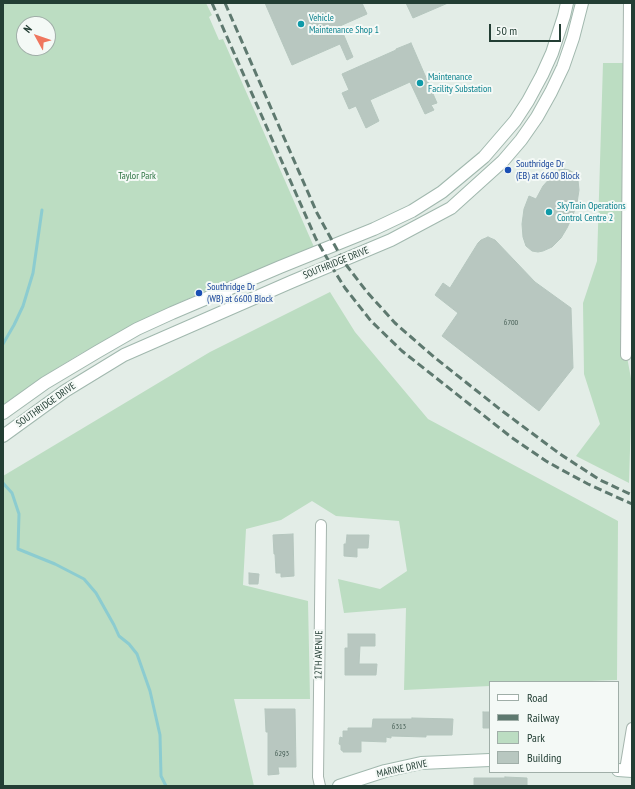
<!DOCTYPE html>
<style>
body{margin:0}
#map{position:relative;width:635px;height:789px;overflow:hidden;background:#e3ede7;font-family:"PT Sans Narrow",sans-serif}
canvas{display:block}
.frame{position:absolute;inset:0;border:4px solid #233e34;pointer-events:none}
.legend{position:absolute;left:489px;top:681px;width:130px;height:92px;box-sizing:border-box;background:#f4f9f6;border:1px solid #a0aea8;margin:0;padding:5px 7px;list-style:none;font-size:12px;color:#233e34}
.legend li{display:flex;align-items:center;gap:8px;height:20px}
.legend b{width:20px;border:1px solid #a0aea8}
.north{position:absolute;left:16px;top:16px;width:40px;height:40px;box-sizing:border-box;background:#f4f9f6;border:1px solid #a0aea8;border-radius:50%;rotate:310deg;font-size:11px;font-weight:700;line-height:16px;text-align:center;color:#233e34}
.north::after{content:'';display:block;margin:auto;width:14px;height:18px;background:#ef765e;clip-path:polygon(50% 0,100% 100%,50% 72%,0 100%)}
.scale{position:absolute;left:489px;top:24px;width:72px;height:18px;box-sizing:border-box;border:2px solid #233e34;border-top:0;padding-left:5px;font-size:12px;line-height:14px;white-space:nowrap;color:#233e34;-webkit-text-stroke:3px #f4f9f6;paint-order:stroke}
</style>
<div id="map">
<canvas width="635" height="789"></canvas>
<div class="frame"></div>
<ul class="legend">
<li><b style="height:5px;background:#fff"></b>Road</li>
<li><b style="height:5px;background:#5e796f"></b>Railway</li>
<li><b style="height:11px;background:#bcddc2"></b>Park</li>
<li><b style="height:11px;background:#b8c7c0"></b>Building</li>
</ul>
<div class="north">N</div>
<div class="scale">50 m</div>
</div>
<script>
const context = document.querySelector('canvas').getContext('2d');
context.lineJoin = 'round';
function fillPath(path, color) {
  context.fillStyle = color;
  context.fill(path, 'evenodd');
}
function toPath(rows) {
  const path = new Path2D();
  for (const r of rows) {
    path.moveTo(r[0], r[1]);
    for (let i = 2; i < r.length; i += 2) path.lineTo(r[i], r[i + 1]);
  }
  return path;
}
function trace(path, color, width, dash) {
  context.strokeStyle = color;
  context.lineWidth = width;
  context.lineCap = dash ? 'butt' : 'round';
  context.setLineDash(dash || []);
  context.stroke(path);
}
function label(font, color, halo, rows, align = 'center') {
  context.font = font + ' "PT Sans Narrow",sans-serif';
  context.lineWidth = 4;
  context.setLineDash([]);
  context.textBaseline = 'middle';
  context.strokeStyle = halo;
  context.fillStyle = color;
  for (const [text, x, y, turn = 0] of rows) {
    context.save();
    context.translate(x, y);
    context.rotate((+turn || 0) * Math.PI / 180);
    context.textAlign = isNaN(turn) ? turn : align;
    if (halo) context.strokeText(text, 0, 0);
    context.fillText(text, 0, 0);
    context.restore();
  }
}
fillPath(toPath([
 [3,3,206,3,212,15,209,17,219,40,223,39,314,247,210,289,172,306,126,329,80,354,41,378,3,405],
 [24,24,48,24,48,48,24,48],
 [603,63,628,63,623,335,632,384,629,483,576,456,600,424,584,374,583,303,597,261],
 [330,292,355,332,428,419,618,521,617,680,565,682,490,682,490,686,404,690,406,608,344,613,338,579,380,589,407,571,399,521,336,516,312,501,281,520,246,529,243,585,308,601,310,699,234,699,254,786,3,786,3,476,210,352]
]), '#bcddc2');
trace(toPath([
 [3,344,14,325,23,306,33,273,42,210],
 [3,483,12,493,19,514,18,549,55,564,84,579,96,593,114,625,119,636,129,644,137,654,150,691,160,735,161,776,166,786]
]), '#8cccd0', 3);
const building = toPath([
 [265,3,362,3,367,14,340,26,353,57,347,60,340,44,292,65,265,3],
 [406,3,448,3,413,18,406,3],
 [411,43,437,103,431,105,434,110,425,114,410,82,370,100,379,121,366,128,356,106,349,109,342,93,349,90,342,74,396,50,396,49,411,43],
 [564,169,569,170,574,173,578,180,579,190,577,203,573,215,567,228,561,238,552,247,543,251,538,252,532,251,526,246,523,237,522,224,524,209,529,196,536,199,543,186,552,176,558,170,564,169],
 [488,237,495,240,535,282,571,308,573,368,539,411,442,336,458,313,435,295,443,283,450,288,478,243,481,240,488,237],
 [293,534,294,576,281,577,281,573,276,573,275,554,274,554,273,535,293,534],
 [347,535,369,535,368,548,357,548,357,557,344,556,344,544,346,544,347,535],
 [249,573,259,574,258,584,249,584,249,573],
 [348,634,375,634,375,646,360,646,359,664,377,664,376,675,345,675,345,648,348,648,348,634],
 [265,709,295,709,296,767,278,767,279,774,268,775,268,732,266,732,265,709],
 [483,712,490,712,490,728,483,728,483,712],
 [412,718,453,719,452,735,426,735,426,737,391,736,391,738,386,737,386,742,361,741,361,752,343,752,343,751,341,750,341,745,339,744,340,737,343,738,343,731,348,731,348,728,372,728,373,719,412,719,412,718],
 [505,777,527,778,527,786,474,786,474,778,505,778,505,777]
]);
fillPath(building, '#b8c7c0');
trace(building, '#b5c6be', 1);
const street = toPath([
 [626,355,629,3],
 [625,770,632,728],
 [320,786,318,777,321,525]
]);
const secondary = toPath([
 [3,413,45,383,97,352,137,329,172,313,280,267,374,229,412,211,442,192,484,157,515,121,528,101,542,75,552,53,564,16,567,3],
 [3,436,65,391,124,355,291,282,391,240,451,208,503,161,521,140,537,117,551,92,563,67,573,38,582,3],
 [618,770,632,771],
 [339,786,385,771,421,763,490,760]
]);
trace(street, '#a6b5ae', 12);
trace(secondary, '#a1b8ae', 14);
trace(street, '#fff', 10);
trace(secondary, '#fff', 12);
trace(toPath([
 [212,3,316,239,335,272,345,288,371,321,402,351,511,437,546,461,562,470,588,484,632,504],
 [225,3,317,213,339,253,347,266,367,292,395,323,411,337,434,357,501,410,560,454,600,480,632,495]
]), '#5e796f', 3, [8, 4]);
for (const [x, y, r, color] of [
 [301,24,4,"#0f9aa8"],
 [420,83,4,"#0f9aa8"],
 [508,170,4,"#1a4fb4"],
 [549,212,4,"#0f9aa8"],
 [199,293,4,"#1a4fb4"]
]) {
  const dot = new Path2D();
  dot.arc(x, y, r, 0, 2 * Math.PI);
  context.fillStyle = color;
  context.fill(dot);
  trace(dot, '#f4f9f6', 1.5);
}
label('8px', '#486057', null, [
 ["6700",511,323],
 ["6313",399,727],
 ["6293",282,754]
]);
label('10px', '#0d838f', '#f4f9f6', [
 ["Vehicle",309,18],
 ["Maintenance Shop 1",309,30],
 ["Maintenance",428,77],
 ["Facility Substation",428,89],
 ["SkyTrain Operations",557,206],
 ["Control Centre 2",557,218]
], 'left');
label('10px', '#164399', '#f4f9f6', [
 ["Southridge Dr",516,164],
 ["(EB) at 6600 Block",516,176],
 ["Southridge Dr",207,287],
 ["(WB) at 6600 Block",207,299]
], 'left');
label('10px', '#2e7443', '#f4f9f6', [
 ["Taylor Park",137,176]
]);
label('10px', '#233e34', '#f4f9f6', [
 ["SOUTHRIDGE DRIVE",336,263,-22],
 ["SOUTHRIDGE DRIVE",46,405,-35],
 ["12TH AVENUE",319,655,-89],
 ["MARINE DRIVE",402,769,-12]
]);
</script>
